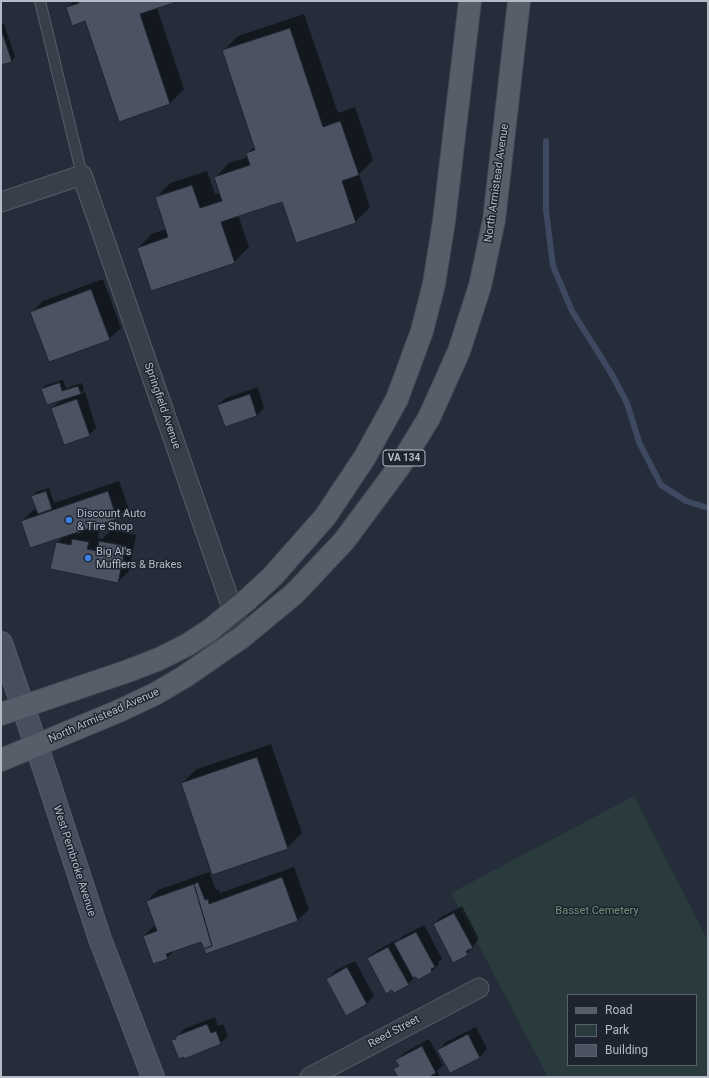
<!DOCTYPE html>
<style>
body{margin:0}
#map{position:relative;width:709px;height:1078px;overflow:hidden;background:#252d3a;font-family:Roboto,sans-serif}
canvas{display:block}
.frame{position:absolute;inset:0;border:2px solid #b4bac6;pointer-events:none}
.legend{position:absolute;left:567px;top:994px;width:130px;height:72px;box-sizing:border-box;background:#1e242f;border:1px solid #5a606b;margin:0;padding:5px 7px;list-style:none;font-size:12px;color:#b4bac6}
.legend li{display:flex;align-items:center;gap:8px;height:20px}
.legend b{width:20px;border:1px solid #5a606b}
</style>
<div id="map">
<canvas width="709" height="1078"></canvas>
<div class="frame"></div>
<ul class="legend">
<li><b style="height:5px;background:#575e6a"></b>Road</li>
<li><b style="height:11px;background:#2a3b3d"></b>Park</li>
<li><b style="height:11px;background:#4b5362"></b>Building</li>
</ul>
</div>
<script>
const context = document.querySelector('canvas').getContext('2d');
context.lineJoin = 'round';
function fillPath(path, color) {
  context.fillStyle = color;
  context.fill(path, 'evenodd');
}
function toPath(rows) {
  const path = new Path2D();
  for (const r of rows) {
    path.moveTo(r[0], r[1]);
    for (let i = 2; i < r.length; i += 2) path.lineTo(r[i], r[i + 1]);
  }
  return path;
}
function trace(path, color, width, dash) {
  context.strokeStyle = color;
  context.lineWidth = width;
  context.lineCap = dash ? 'butt' : 'round';
  context.setLineDash(dash || []);
  context.stroke(path);
}
function label(font, color, halo, rows, align = 'center') {
  context.font = font + ' Roboto,sans-serif';
  context.lineWidth = 3;
  context.setLineDash([]);
  context.textBaseline = 'middle';
  context.strokeStyle = halo;
  context.fillStyle = color;
  for (const [text, x, y, turn = 0] of rows) {
    context.save();
    context.translate(x, y);
    context.rotate((+turn || 0) * Math.PI / 180);
    context.textAlign = isNaN(turn) ? turn : align;
    if (halo) context.strokeText(text, 0, 0);
    context.fillText(text, 0, 0);
    context.restore();
  }
}
fillPath(toPath([
 [634,796,708,941,708,1077,548,1077,451,893],
 [568,995,696,995,696,1065,568,1065]
]), '#2a3b3d');
fillPath(toPath([
 [74,1,176,1,157,8,184,89,170,103,120,120,85,20,67,8],
 [304,14,338,113,355,107,373,160,359,174,370,207,355,222,283,200,238,215,249,247,234,262,138,248,152,234,166,229,156,198,170,183,207,171,215,194,220,193,215,178,229,163,249,157,248,153,255,146,223,51,238,36],
 [4,24,15,57,12,61,1,64,1,25],
 [103,279,121,328,109,339,32,312,43,301],
 [63,380,66,388,82,383,84,390,80,394,85,392,96,428,89,435,52,408,61,400,42,389,46,385],
 [258,387,264,408,257,415,225,426,218,405,226,398],
 [119,481,128,507,116,518,85,529,99,531,98,538,102,539,111,530,136,535,129,571,118,582,57,543,64,536,22,521,33,510,37,509,33,496,36,492,49,488,54,503],
 [84,529,79,534,73,532],
 [271,744,302,833,287,848,182,783,197,769],
 [294,867,309,909,298,920,202,940,175,950,167,958,144,936,155,925,147,901,158,890,209,872,216,890,219,889,220,893],
 [462,906,479,939,467,954,434,924,441,917],
 [424,925,442,959,438,962,439,964,432,971,419,978,417,975,408,984,368,958,376,951,396,940,397,942,403,936],
 [355,961,374,996,366,1004,328,979,335,971],
 [215,1017,218,1026,223,1024,228,1036,220,1043,173,1041,184,1029],
 [476,1027,487,1049,480,1057,450,1072,439,1050,446,1042],
 [429,1039,443,1065,437,1071,440,1077,399,1077,395,1069,399,1064,397,1060,404,1053]
]), '#0007');
trace(toPath([
 [546,141,546,210,553,266,572,311,611,373,627,403,639,442,661,485,686,501,708,508]
]), '#3c4961', 6);
const building = toPath([
 [78,1,179,1,140,14,170,104,119,122,85,21,72,26,66,7,79,3,78,1],
 [290,28,323,127,340,121,341,123,359,175,342,181,356,223,296,243,282,202,221,222,235,263,151,291,137,248,168,237,155,197,192,185,200,208,222,201,214,177,250,165,246,153,255,150,222,50,290,28],
 [1,29,12,62,1,65,1,29],
 [91,289,110,340,49,362,30,312,91,289],
 [58,383,60,383,62,391,78,386,81,394,47,405,41,389,58,383],
 [250,394,257,416,225,427,217,405,250,394],
 [77,399,90,436,64,445,51,408,77,399],
 [46,491,52,509,38,514,31,496,46,491],
 [108,491,117,519,30,548,21,521,108,491],
 [72,539,89,542,87,549,97,551,99,541,126,546,118,583,50,569,56,542,71,545,72,539],
 [257,757,288,849,212,875,181,783,257,757],
 [282,877,298,921,206,954,204,949,212,946,194,884,198,882,205,900,208,899,209,904,282,877],
 [194,884,212,946,204,949,201,942,166,954,168,959,153,964,143,936,157,931,146,901,194,884],
 [454,913,473,948,466,951,468,955,453,963,433,924,454,913],
 [416,932,435,967,431,969,432,972,418,980,416,977,413,978,394,943,416,932],
 [388,947,409,985,394,993,392,990,386,994,367,958,388,947],
 [347,967,367,1004,346,1016,326,979,347,967],
 [207,1024,211,1033,216,1031,221,1044,184,1059,184,1057,179,1059,171,1040,176,1039,176,1036,207,1024],
 [468,1034,480,1058,450,1073,437,1050,468,1034],
 [422,1046,436,1073,429,1077,398,1077,393,1069,399,1066,395,1060,422,1046]
]);
fillPath(building, '#4b5362');
trace(building, '#202631', 1);
const lane = toPath([
 [40,1,82,175]
]);
const street = toPath([
 [1,202,82,175,242,637],
 [310,1077,479,988]
]);
const secondary = toPath([
 [1,643,44,768,100,939,153,1077]
]);
const primary = toPath([
 [1,714,128,671,159,659,187,645,210,630,247,600,272,577,325,517,365,457,397,399,422,331,434,284,444,221,470,1],
 [1,760,119,711,155,694,184,677,242,637,295,593,344,541,399,467,429,418,459,351,480,286,494,220,519,1]
]);
trace(lane, '#575d68', 12);
trace(street, '#575d68', 21);
trace(secondary, '#575d68', 24);
trace(primary, '#424853', 24);
trace(lane, '#393f4a', 10);
trace(street, '#393f4a', 19);
trace(secondary, '#474e5d', 22);
trace(primary, '#575e6a', 22);
for (const [x, y, r, color] of [
 [69,520,4,"#3f7fe0"],
 [88,558,4,"#3f7fe0"]
]) {
  const dot = new Path2D();
  dot.arc(x, y, r, 0, 2 * Math.PI);
  context.fillStyle = color;
  context.fill(dot);
  trace(dot, '#1e242f', 1.5);
}
for (const [x, y, w] of [
 [404,458,42]
]) {
  const box = new Path2D();
  box.roundRect(x - w / 2, y - 8, w, 16, 3);
  context.fillStyle = '#1e242f';
  context.fill(box);
  trace(box, '#b4bac6', 1);
}
label('bold 10px', '#b4bac6', null, [
 ["VA 134",404,458]
]);
label('11px', '#b4bac6', '#1e242f', [
 ["North Armistead Avenue",497,183,-82],
 ["Springfield Avenue",162,406,71],
 ["North Armistead Avenue",104,716,-24],
 ["West Pembroke Avenue",74,861,72],
 ["Reed Street",394,1032,-28]
]);
label('11px', '#b4bac6', '#1e242f', [
 ["Discount Auto",77,514],
 ["& Tire Shop",77,527],
 ["Big Al's",96,552],
 ["Mufflers & Brakes",96,565]
], 'left');
label('11px', '#6d9479', '#1e242f', [
 ["Basset Cemetery",597,911]
]);
</script>
